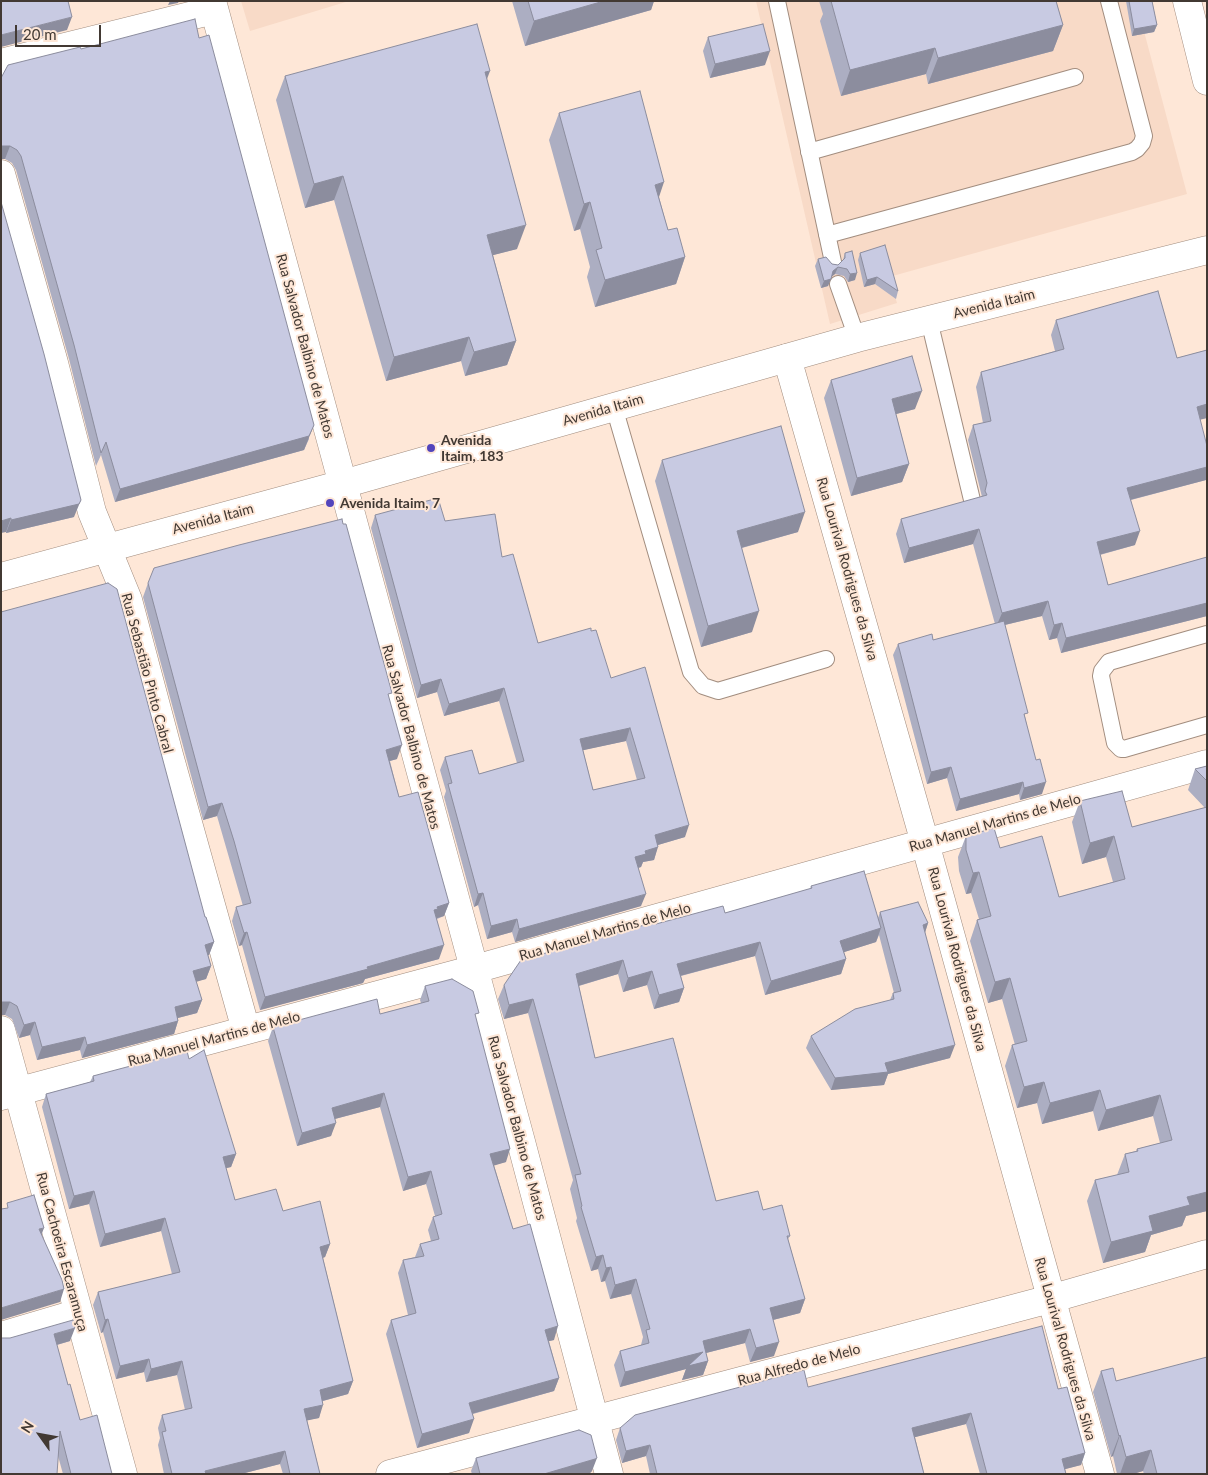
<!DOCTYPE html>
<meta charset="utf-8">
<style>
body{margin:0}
#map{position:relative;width:1208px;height:1475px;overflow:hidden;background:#fee7d7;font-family:Lato,sans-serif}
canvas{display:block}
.frame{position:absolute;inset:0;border:2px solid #423933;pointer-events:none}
.north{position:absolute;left:15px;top:1410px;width:50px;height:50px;-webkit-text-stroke:4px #fee7d7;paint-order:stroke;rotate:302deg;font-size:14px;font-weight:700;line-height:20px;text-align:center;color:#423933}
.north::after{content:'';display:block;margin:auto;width:18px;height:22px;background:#423933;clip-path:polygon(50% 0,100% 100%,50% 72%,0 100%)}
.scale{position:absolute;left:15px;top:25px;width:86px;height:22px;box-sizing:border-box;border:2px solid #423933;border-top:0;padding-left:6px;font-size:15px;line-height:18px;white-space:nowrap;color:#423933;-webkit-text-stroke:4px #fee7d7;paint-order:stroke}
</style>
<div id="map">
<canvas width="1208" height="1475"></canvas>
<div class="frame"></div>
<div class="north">N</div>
<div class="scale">20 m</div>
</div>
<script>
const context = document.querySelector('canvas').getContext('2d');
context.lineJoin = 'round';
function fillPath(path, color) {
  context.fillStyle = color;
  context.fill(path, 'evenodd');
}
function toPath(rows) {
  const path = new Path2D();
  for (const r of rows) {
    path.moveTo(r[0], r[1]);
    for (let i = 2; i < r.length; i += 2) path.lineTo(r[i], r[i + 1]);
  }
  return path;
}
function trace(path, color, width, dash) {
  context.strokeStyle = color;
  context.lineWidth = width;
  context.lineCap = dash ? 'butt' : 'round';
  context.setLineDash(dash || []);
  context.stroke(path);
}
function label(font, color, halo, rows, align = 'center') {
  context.font = font + ' Lato,sans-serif';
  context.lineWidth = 4;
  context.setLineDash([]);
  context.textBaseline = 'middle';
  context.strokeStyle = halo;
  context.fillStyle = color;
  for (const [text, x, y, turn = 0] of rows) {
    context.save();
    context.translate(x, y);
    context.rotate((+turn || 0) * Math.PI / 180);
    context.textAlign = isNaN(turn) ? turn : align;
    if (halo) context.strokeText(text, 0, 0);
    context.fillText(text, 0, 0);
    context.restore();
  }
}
fillPath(toPath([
 [241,1,349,1,250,31],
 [756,1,1136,1,1187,194,889,277,897,303,830,324]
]), '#f8dac7');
const lane = toPath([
 [777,1,833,262],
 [809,152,1075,77],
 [827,235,1132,152,1137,149,1142,143,1144,136,1109,1],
 [838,284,857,338],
 [929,320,972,500],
 [614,407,691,672,703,686,718,691,826,659],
 [1207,634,1109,662,1102,671,1101,676,1115,743,1121,749,1124,749,1207,725]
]);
const street = toPath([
 [212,1,520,1138,609,1474],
 [1,63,214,10],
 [1,174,54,363,92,512,128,600,169,755,246,1030],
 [787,358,925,843,1100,1474],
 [1,1030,123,1474],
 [1,1096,475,969,1207,764],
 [1,1336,79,1313],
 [390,1474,1050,1299,1207,1254]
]);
const secondary = toPath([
 [1,577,343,484,857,338,1207,250]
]);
const primary = toPath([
 [1187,1,1207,81]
]);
trace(lane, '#a28d7f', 18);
trace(street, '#a28d7f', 29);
trace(secondary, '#a28d7f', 29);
trace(primary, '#a28d7f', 29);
trace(lane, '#fff', 16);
trace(street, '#fff', 28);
trace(secondary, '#fff', 28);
trace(primary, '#fff', 28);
fillPath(toPath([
 [512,1,654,1,651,10,525,46],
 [819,1,1056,1,1063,25,1053,51,928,84,926,74,841,96,820,21,823,14],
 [1126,1,1152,1,1157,25,1154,32,1132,36],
 [708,37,765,65,710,78,703,51],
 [199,38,309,439,304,450,115,502,101,455,96,466,69,359,16,170,12,163,5,159,1,78,81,49],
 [285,76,487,79,517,249,493,255,516,341,507,365,465,376,461,361,386,381,334,200,305,208,276,100],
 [559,113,659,197,668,230,685,257,676,284,595,307,587,277,590,267,580,229,574,231,549,140],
 [1,202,74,517,6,533,6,532],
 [845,253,855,280,848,282,844,276,835,274,831,277,828,286,821,288,815,266,818,259,832,264,838,265,843,260],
 [860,253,898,291,896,299,875,284,864,287,858,260],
 [1056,320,1177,358,1207,350,1207,418,1200,419,1206,480,1131,500,1135,545,1100,555,1108,585,1207,557,1207,616,1061,653,1057,638,1049,640,1042,616,1005,625,1042,794,1020,800,1019,794,956,811,947,778,927,784,893,655,898,644,933,640,995,624,973,544,904,563,896,534,901,519,982,497,968,440,973,425,983,423,976,387,981,372,1055,351,1051,335],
 [831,380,915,409,896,414,909,464,902,482,851,496,824,398],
 [662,460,798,532,742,548,752,632,701,647,655,481],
 [375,515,445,521,502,557,538,643,591,631,611,678,685,837,658,845,654,860,643,862,641,867,638,868,641,906,515,942,512,932,487,939,478,905,474,907,444,797,446,791,440,770,445,757,479,774,517,763,499,701,444,716,437,692,417,698,371,528],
 [626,741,637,780,593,790,583,750],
 [148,583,389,699,397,759,390,761,399,797,449,903,444,916,437,919,439,959,365,979,363,983,260,1010,242,945,239,946,232,921,236,907,243,906,217,816,203,820,143,597],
 [1,612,205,917,214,942,209,955,208,955,211,966,206,979,196,981,202,1000,197,1013,178,1018,178,1021,174,1034,82,1058,80,1050,37,1060,30,1035,19,1038,12,1019,5,1015],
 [1207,766,1207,1211,1186,1216,1182,1226,1151,1235,1145,1252,1103,1263,1087,1201,1095,1180,1117,1175,1125,1154,1136,1151,1137,1149,1160,1143,1153,1116,1098,1131,1093,1111,1042,1124,1037,1103,1017,1108,1005,1066,1012,1045,1015,1045,1002,999,988,1003,970,941,977,920,979,919,971,893,966,894,959,871,958,857,966,836,1000,848,1059,897,1113,882,1106,857,1082,864,1072,822,1080,801,1132,827,1205,808,1188,790,1195,769],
 [811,886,878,918,880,912,928,923,925,932,950,1058,888,1074,884,1085,831,1090,806,1048,811,1036,890,1000,893,993,894,993,879,935,876,942,844,952,846,959,841,974,765,995,755,956,681,976,684,988,679,1002,654,1009,647,985,623,992,618,974,579,986,595,1058,716,1201,763,1210,790,1236,788,1239,805,1299,800,1313,773,1320,774,1356,750,1362,745,1343,706,1353,708,1361,703,1375,682,1380,686,1369,620,1387,614,1365,620,1351,641,1345,643,1337,631,1294,610,1299,605,1281,601,1282,598,1269,591,1271,576,1221,577,1218,570,1189,573,1180,528,1013,504,1019,498,999,504,985,656,924,725,913,810,889],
 [425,986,476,1019,506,1162,494,1165,513,1229,554,1340,549,1341,559,1378,554,1391,473,1414,469,1433,417,1448,386,1334,391,1320,408,1315,398,1273,403,1260,415,1257,420,1244,431,1241,428,1230,433,1217,435,1216,426,1184,403,1191,380,1107,335,1119,331,1136,297,1146,268,1041,273,1027,380,1014,421,1003,420,1000],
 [189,1059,236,1154,231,1167,226,1168,235,1200,283,1211,330,1244,325,1257,323,1258,353,1381,348,1394,323,1401,319,1418,307,1420,320,1474,283,1474,280,1464,241,1474,164,1474,158,1445,160,1438,158,1428,162,1415,185,1410,177,1375,146,1382,144,1372,116,1379,103,1332,101,1333,93,1305,98,1292,172,1274,161,1231,100,1247,89,1204,69,1209,42,1107,46,1094,90,1082,93,1076],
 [1,1338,70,1341,57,1345,68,1385,80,1420,112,1474,63,1474,58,1456],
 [1101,1371,1116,1381,1207,1474,1144,1474,1143,1471,1133,1474,1117,1474,1113,1456,1111,1457,1093,1392],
 [808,1387,1058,1389,1085,1453,1081,1465,1065,1469,1066,1474,980,1474,966,1424,915,1437,924,1474,650,1474,646,1456,622,1463,616,1440,620,1428],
 [476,1458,592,1471,590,1473,586,1474,472,1474,471,1471]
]), '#acaec2');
fillPath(toPath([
 [170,1,179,1,178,3,168,5],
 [604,1,654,1,651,10,525,46,534,21],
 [72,17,67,30,1,47,1,35],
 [1063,25,1053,51,928,84,938,58],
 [1157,25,1154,32,1132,36,1134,29],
 [935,48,926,74,841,96,850,70],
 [770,51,765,65,710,78,715,64],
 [490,71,481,95,485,72],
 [1,146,10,146,5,159,1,159],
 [343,176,334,200,305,208,314,184],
 [664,182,655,209,655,185],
 [590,202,580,229,574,231,584,204],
 [526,225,517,249,478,259,487,235],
 [685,257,676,284,595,307,605,280],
 [838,267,835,274,830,278,833,271],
 [857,273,855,280,848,282,850,274],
 [877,277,875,284,864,287,867,280],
 [831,279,828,286,821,288,824,281],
 [469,337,461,361,386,381,394,357],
 [516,341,507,365,465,376,474,352],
 [922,391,915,409,885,417,892,399],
 [1207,404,1207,418,1191,422,1197,407],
 [314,425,304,450,115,502,120,489],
 [909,464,902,482,851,496,857,478],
 [1207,467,1206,480,1122,502,1127,488],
 [81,500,74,517,6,533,11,520],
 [805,512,798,532,730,551,737,531],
 [11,518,6,532,1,533,1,521],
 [979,529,973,544,904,563,909,548],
 [1140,531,1135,545,1091,557,1097,542],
 [1048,601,1042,616,996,627,1002,613],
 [1207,603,1207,616,1061,653,1066,638],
 [759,611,752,632,701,647,708,626],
 [1062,623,1057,638,1049,640,1054,625],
 [441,679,437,692,417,698,421,685],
 [504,688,499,701,444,716,449,704],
 [630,728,626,741,575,752,580,739],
 [402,745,397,759,382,763,386,750],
 [951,767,947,778,927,784,931,772],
 [1023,782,1019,794,956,811,960,799],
 [1046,782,1042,794,1020,800,1024,788],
 [222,803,217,816,203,820,208,807],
 [689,825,685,837,651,847,655,835],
 [1114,836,1106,857,1082,864,1090,843],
 [658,847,654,860,643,862,641,867,631,870,635,857,645,851],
 [979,872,971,893,966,894,973,873],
 [483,893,478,905,474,907,478,894],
 [646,894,641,906,515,942,519,929],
 [449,903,444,916,434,919,434,910,437,907],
 [517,919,512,932,487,939,491,926],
 [928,923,924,936,923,925],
 [881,928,876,942,835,955,840,941],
 [247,932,242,945,239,946,244,933],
 [214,942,209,955,200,958,205,945],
 [760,942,755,956,672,978,677,964],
 [444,945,439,959,365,979,363,983,260,1010,265,997,367,967],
 [846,959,841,974,765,995,771,981],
 [623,960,618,974,571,988,576,974],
 [211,966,206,979,189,984,193,971],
 [652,971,647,985,623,992,628,978],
 [1010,978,1002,999,988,1003,995,982],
 [684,988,679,1002,654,1009,659,995],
 [533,999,528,1013,504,1019,509,1005],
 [202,1000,197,1013,170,1020,175,1007],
 [1,1002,10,1002,5,1015,1,1015],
 [178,1021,174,1034,82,1058,87,1045],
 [35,1022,30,1035,19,1038,24,1025],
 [85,1037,80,1050,37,1060,42,1047],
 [955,1045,950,1058,888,1074,884,1085,831,1090,835,1078,885,1063],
 [1044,1082,1037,1103,1017,1108,1024,1087],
 [1100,1090,1093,1111,1042,1124,1050,1103],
 [384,1093,380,1107,327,1121,332,1108],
 [1160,1095,1153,1116,1098,1131,1106,1110],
 [336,1123,331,1136,297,1146,302,1133],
 [510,1149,506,1162,486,1168,490,1154],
 [236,1154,231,1167,218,1170,223,1157],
 [431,1171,426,1184,403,1191,408,1177],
 [94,1191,89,1204,69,1209,74,1196],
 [1207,1192,1207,1211,1186,1216,1182,1226,1151,1235,1145,1252,1103,1263,1111,1242,1149,1216,1187,1197],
 [165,1218,161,1231,100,1247,105,1234],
 [44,1228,39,1241,39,1229],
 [330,1244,325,1257,315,1260,320,1247],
 [603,1255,598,1269,591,1271,596,1257],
 [611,1267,605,1281,601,1282,606,1268],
 [636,1279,631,1294,610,1299,615,1285],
 [64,1289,60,1302,1,1320,1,1308],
 [805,1299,800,1313,765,1322,770,1308],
 [108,1319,103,1332,101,1333,105,1320],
 [558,1326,554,1340,541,1343,545,1330],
 [75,1328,70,1341,49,1347,54,1334],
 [750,1329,745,1343,702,1354,708,1361,703,1375,682,1380,686,1369,620,1387,625,1372,703,1341],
 [779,1342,774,1356,750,1362,756,1348],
 [149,1359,144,1372,116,1379,120,1366],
 [182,1361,177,1375,146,1382,151,1369],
 [559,1378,554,1391,464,1416,469,1403],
 [353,1381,348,1394,315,1403,320,1390],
 [323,1405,319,1418,300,1422,304,1409],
 [971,1413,966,1424,908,1439,912,1428],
 [474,1419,469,1433,417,1448,422,1434],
 [1120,1435,1113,1456,1111,1457,1119,1436],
 [650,1445,646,1456,622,1463,626,1451],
 [1151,1450,1143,1471,1133,1474,1120,1474,1126,1457],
 [285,1451,280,1464,241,1474,204,1474,205,1471],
 [1085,1453,1081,1465,1058,1471,1062,1459],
 [597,1458,592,1471,590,1473,586,1474,544,1474]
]), '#8c8d9e');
const building = toPath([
 [1,1,68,1,72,17,1,35,1,1],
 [528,1,604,1,534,21,528,1],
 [831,1,1056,1,1063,25,938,58,935,48,850,70,831,1],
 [1129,1,1152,1,1157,25,1134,29,1129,1],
 [195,19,199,38,209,35,314,425,309,436,120,489,106,442,101,453,74,345,21,156,17,150,10,146,1,146,1,78,8,65,80,47,81,49,195,19],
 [477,24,490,71,485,72,526,225,487,235,516,341,474,352,469,337,394,357,343,176,314,184,285,76,477,24],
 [763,24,770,51,715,64,708,37,763,24],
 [640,91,664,182,655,185,668,230,677,228,685,257,605,280,596,250,602,248,590,202,584,204,559,113,640,91],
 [1,202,44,354,81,500,79,504,11,520,11,518,1,521,1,202],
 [885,245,898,291,877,277,867,280,860,253,885,245],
 [852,251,857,273,850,274,847,269,838,267,833,271,831,279,824,281,818,259,826,257,832,264,838,265,845,258,845,253,852,251],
 [1158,291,1177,358,1207,350,1207,404,1197,407,1207,446,1207,467,1127,488,1140,531,1097,542,1108,585,1207,557,1207,603,1066,638,1062,623,1054,625,1048,601,1002,613,979,529,909,548,901,519,987,495,985,491,987,483,973,425,991,421,981,372,1064,349,1056,320,1158,291],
 [912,356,922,391,892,399,909,464,857,478,831,380,912,356],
 [781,426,805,512,737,531,759,611,708,626,662,460,781,426],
 [438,498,445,521,495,514,502,557,513,554,538,643,591,628,591,631,596,630,611,678,645,667,689,825,655,835,658,847,645,851,646,854,635,857,646,894,519,929,517,919,491,926,483,893,478,894,448,784,452,783,445,757,472,750,479,774,524,761,504,688,449,704,441,679,421,685,375,515,438,498],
 [630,728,645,778,593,790,580,739,630,728],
 [342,519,343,524,346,524,392,693,388,694,402,745,386,750,399,797,418,792,449,903,437,907,438,909,434,910,444,945,367,967,368,969,265,997,247,932,244,933,236,907,251,903,234,841,222,803,208,807,148,583,154,568,239,545,342,519],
 [108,583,117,589,205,917,206,917,214,942,205,945,211,966,193,971,202,1000,175,1007,178,1021,87,1045,85,1037,42,1047,35,1022,24,1025,17,1006,10,1002,1,1002,1,612,108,583],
 [1004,621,1028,713,1024,714,1036,760,1040,759,1046,782,1024,788,1023,782,960,799,951,767,931,772,898,644,932,634,933,640,1004,621],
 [1207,766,1207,781,1195,769,1207,766],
 [1122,791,1132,827,1207,807,1207,1192,1187,1197,1190,1205,1149,1216,1153,1231,1111,1242,1095,1180,1129,1172,1125,1154,1138,1151,1137,1149,1172,1140,1160,1095,1106,1110,1100,1090,1050,1103,1044,1082,1024,1087,1012,1045,1027,1041,1010,978,995,982,977,920,991,916,979,872,973,873,966,850,966,836,994,828,1000,848,1042,836,1059,897,1125,879,1114,836,1090,843,1080,801,1122,791],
 [864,871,881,928,840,941,846,959,771,981,760,942,677,964,684,988,659,995,652,971,628,978,623,960,576,974,595,1058,673,1038,716,1201,758,1191,763,1210,782,1205,790,1236,787,1236,805,1299,770,1308,779,1342,756,1348,750,1329,703,1341,708,1361,688,1366,703,1352,625,1372,620,1351,649,1343,646,1330,650,1329,636,1279,615,1285,611,1267,606,1268,603,1255,596,1257,581,1207,582,1206,575,1175,581,1174,533,999,509,1005,504,985,521,960,655,922,656,924,723,906,725,913,812,888,811,886,864,871],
 [918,902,928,923,923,925,955,1045,885,1063,888,1072,835,1078,811,1036,855,1009,894,999,893,993,901,991,880,912,918,902],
 [452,979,473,991,479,1013,475,1014,510,1149,490,1154,513,1229,530,1224,558,1326,545,1330,559,1378,469,1403,474,1419,422,1434,391,1320,416,1313,403,1260,424,1256,420,1244,439,1239,433,1217,442,1214,431,1171,408,1177,384,1093,332,1108,336,1123,302,1133,273,1027,377,999,380,1014,429,1001,425,986,452,979],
 [204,1050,236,1154,223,1157,235,1200,276,1189,283,1211,320,1201,330,1244,320,1247,353,1381,320,1390,323,1405,304,1409,320,1474,290,1474,285,1451,205,1471,206,1474,172,1474,162,1432,166,1431,162,1415,192,1408,182,1361,151,1369,149,1359,120,1366,108,1319,105,1320,98,1292,180,1272,165,1218,105,1234,94,1191,74,1196,46,1094,94,1081,93,1076,187,1051,189,1059,204,1050],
 [34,1195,44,1228,39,1229,62,1280,64,1289,1,1308,1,1209,8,1208,7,1203,34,1195],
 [73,1320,75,1328,54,1334,68,1385,70,1384,80,1420,97,1415,112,1474,71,1474,60,1431,57,1474,1,1474,1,1338,10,1338,73,1320],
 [1042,1326,1058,1389,1067,1387,1085,1453,1062,1459,1066,1474,987,1474,971,1413,912,1428,924,1474,657,1474,650,1445,626,1451,620,1428,635,1415,804,1370,808,1387,1042,1326],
 [1207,1357,1207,1474,1157,1474,1151,1450,1126,1457,1120,1435,1119,1436,1101,1371,1113,1368,1116,1381,1207,1357],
 [579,1430,591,1435,597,1458,595,1459,544,1474,480,1474,476,1458,579,1430]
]);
fillPath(building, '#c8cae2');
trace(building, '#8c8d9e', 1);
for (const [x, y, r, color] of [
 [431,448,5,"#5245bc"],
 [330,503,5,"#5245bc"]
]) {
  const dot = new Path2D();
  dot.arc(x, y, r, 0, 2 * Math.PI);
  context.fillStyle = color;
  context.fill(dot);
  trace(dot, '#fee7d7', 2);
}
label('14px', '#423933', '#fee7d7', [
 ["Avenida Itaim",994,304,-14],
 ["Rua Salvador Balbino de Matos",305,346,75],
 ["Avenida Itaim",603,410,-16],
 ["Avenida Itaim",213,519,-15],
 ["Rua Lourival Rodrigues da Silva",847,569,74],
 ["Rua Sebastião Pinto Cabral",147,673,75],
 ["Rua Salvador Balbino de Matos",411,737,75],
 ["Rua Manuel Martins de Melo",995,823,-16],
 ["Rua Manuel Martins de Melo",605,932,-16],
 ["Rua Lourival Rodrigues da Silva",957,959,75],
 ["Rua Manuel Martins de Melo",214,1039,-15],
 ["Rua Salvador Balbino de Matos",517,1128,75],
 ["Rua Cachoeira Escaramuça",62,1252,75],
 ["Rua Lourival Rodrigues da Silva",1065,1349,74],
 ["Rua Alfredo de Melo",799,1365,-15]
]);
label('bold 14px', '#423933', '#fee7d7', [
 ["Avenida",441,440],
 ["Itaim, 183",441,456],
 ["Avenida Itaim, 7",340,503]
], 'left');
</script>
